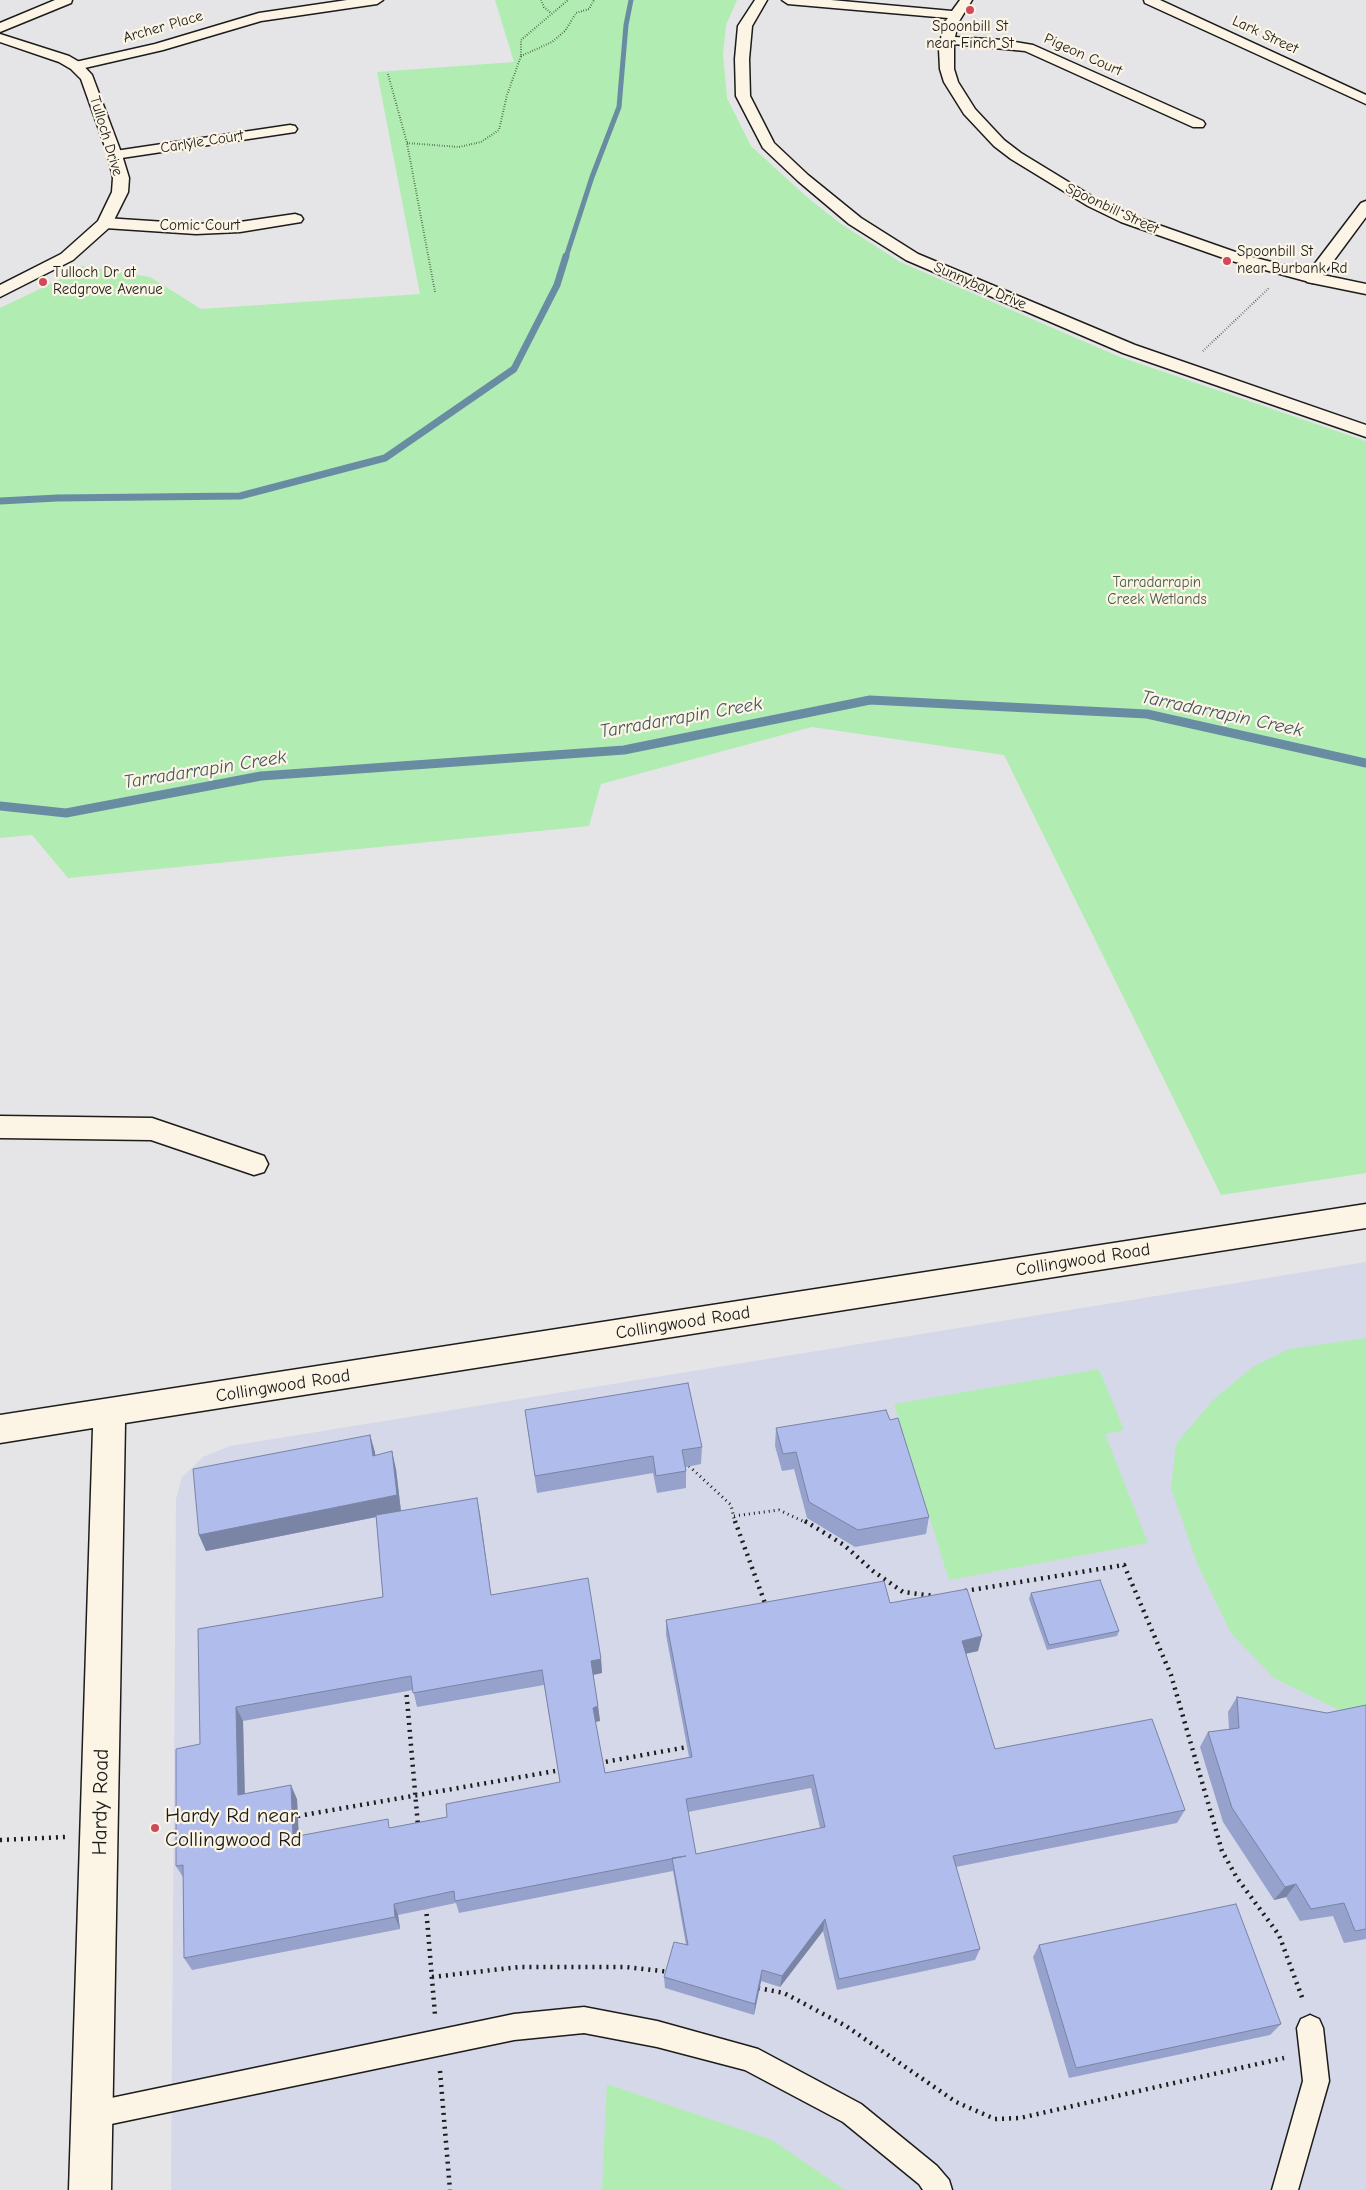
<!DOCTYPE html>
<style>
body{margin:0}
canvas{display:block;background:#e5e4e7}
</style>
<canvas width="1366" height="2190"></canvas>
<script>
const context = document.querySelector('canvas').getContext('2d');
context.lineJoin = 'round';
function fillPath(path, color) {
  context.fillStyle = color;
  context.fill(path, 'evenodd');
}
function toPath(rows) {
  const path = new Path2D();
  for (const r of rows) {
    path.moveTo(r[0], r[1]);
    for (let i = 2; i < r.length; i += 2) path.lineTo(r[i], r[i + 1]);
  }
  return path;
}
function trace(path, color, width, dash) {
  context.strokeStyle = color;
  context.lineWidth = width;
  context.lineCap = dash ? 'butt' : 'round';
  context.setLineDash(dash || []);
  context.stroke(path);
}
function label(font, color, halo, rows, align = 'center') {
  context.font = font + ' "Comic Neue",sans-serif';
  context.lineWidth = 4.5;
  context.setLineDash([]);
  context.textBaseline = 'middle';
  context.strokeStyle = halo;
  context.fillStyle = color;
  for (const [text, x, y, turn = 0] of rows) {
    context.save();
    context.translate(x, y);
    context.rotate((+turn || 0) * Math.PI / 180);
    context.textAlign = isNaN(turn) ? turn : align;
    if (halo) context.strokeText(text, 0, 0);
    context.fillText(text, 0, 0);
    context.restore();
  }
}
fillPath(toPath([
 [1366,1262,1366,2190,171,2190,176,1499,182,1477,203,1457,230,1446]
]), '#d5d8e8');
fillPath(toPath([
 [495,0,737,0,726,25,723,54,727,98,751,146,808,198,841,224,900,262,1120,357,1366,441,1366,1173,1221,1195,1004,755,812,727,601,784,589,826,68,878,32,835,0,838,0,308,63,278,81,266,150,277,201,309,420,294,377,72,514,62],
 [1366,1338,1366,1717,1337,1709,1274,1678,1231,1633,1197,1563,1171,1488,1176,1444,1213,1400,1254,1366,1289,1349],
 [1099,1369,1124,1430,1105,1434,1148,1543,949,1580,894,1404],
 [607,2084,772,2140,845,2190,602,2190]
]), '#b1edb2');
trace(toPath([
 [566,257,592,177,619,107,626,25,631,0]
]), '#688da3', 5);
trace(toPath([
 [0,501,57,498,240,496,385,458,514,369,557,285,566,256]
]), '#688da3', 7);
trace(toPath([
 [0,806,66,813,261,776,624,750,870,700,1147,714,1366,763]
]), '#688da3', 9);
const service = toPath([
 [584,2007,657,2021,758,2049,861,2104,937,2166,949,2180,952,2190,923,2190,919,2184,843,2122,745,2070,657,2047,584,2033,514,2040,92,2128,83,2124,79,2115,83,2106,92,2102,514,2014,584,2007],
 [1310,2015,1319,2019,1323,2028,1329,2081,1298,2190,1272,2190,1303,2081,1297,2028,1301,2019,1310,2015]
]);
const minor = toPath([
 [55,0,72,0,71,3,0,32,0,23,55,0],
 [347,0,383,0,377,4,261,21,163,50,76,70,69,66,71,63,155,44,259,13,347,0],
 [755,0,767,0,752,26,749,59,750,96,774,143,808,175,861,218,918,254,1135,345,1366,425,1366,437,1123,353,906,260,849,224,798,181,763,148,736,96,735,59,738,26,755,0],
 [782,0,831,0,952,11,960,0,972,0,958,23,955,37,1003,40,1033,45,1203,121,1205,124,1203,127,1193,127,1025,51,954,44,954,69,958,82,975,109,1004,140,1021,153,1098,200,1133,216,1244,255,1319,274,1321,278,1319,282,1313,283,1232,261,1121,222,1088,206,1011,159,994,146,964,114,944,82,940,69,939,49,944,23,948,18,788,4,782,0],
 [1144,0,1160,0,1366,95,1366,104,1145,3,1144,0],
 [290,125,295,126,297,129,295,132,115,159,110,158,108,155,110,152,115,151,290,125],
 [295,214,301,216,303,219,301,222,240,232,196,234,105,228,99,226,97,223,99,220,105,218,196,224,240,222,295,214],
 [0,1116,152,1118,264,1156,268,1164,264,1172,254,1175,151,1140,0,1138,0,1116]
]);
const tertiary = toPath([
 [0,34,69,56,81,63,92,75,122,155,129,178,128,192,111,226,73,260,0,297,0,285,61,254,98,221,112,192,113,178,108,155,81,79,71,69,59,62,0,42,0,34],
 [1366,201,1366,217,1323,275,1366,284,1366,294,1307,282,1305,278,1307,274,1361,203,1366,201],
 [1366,1204,1366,1228,125,1423,111,2190,69,2190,93,1428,0,1443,0,1415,1366,1204]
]);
trace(service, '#1c1c1c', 3);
trace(minor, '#1c1c1c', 3);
trace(tertiary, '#1c1c1c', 3);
trace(toPath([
 [541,0,544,7,551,13],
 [521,56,552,42,565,31,576,13,589,9,594,0],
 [388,74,407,143,435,292],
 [407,143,459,147,481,142,499,130,507,95,521,56,521,40,568,0],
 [1203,351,1269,288]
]), '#1c1c1c', 2, [0.5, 2]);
trace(toPath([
 [689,1466,731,1505,735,1523],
 [734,1516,779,1510,807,1523]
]), '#1c1c1c', 3, [1, 4]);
trace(toPath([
 [735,1521,766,1606],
 [805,1521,844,1545,873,1571,903,1592,934,1596],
 [965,1591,1124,1565,1171,1675,1222,1851,1237,1878,1279,1935,1303,2000],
 [406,1688,418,1826],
 [599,1763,687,1747],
 [298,1816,561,1770],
 [0,1840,65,1837],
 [426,1907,435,2015],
 [432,1977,519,1967,626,1967,670,1972],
 [758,1988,784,1993,846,2026,956,2102,995,2119,1020,2118,1284,2058],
 [440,2071,450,2190]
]), '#1c1c1c', 4.5, [2, 5]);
fillPath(service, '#fcf5e5');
fillPath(minor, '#fcf5e5');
fillPath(tertiary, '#fcf5e5');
fillPath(toPath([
 [525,1410,702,1447,701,1464,686,1467,686,1488,657,1493,653,1473,537,1493],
 [890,1420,929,1517,926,1534,855,1547,807,1518,794,1469,782,1471,775,1446,776,1428],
 [370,1435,375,1455,396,1469,401,1511,477,1498,491,1595,601,1659,602,1673,593,1675,598,1706,600,1721,595,1722,605,1773,689,1757,666,1635,666,1620,890,1603,978,1651,966,1654,995,1749,1185,1810,1177,1823,956,1867,980,1949,975,1960,837,1990,823,1931,780,1987,761,1981,754,2015,665,1988,664,1977,686,1945,673,1871,459,1913,456,1903,398,1915,400,1929,192,1970,184,1958,183,1877,176,1866,200,1744,198,1629,383,1597,376,1517,206,1551,199,1535],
 [544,1685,560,1782,447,1817,391,1828,299,1836,297,1799,245,1794,243,1721,413,1690,417,1707],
 [811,1788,820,1828,696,1854,688,1812],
 [1031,1593,1119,1631,1117,1636,1047,1650,1029,1599],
 [1237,1697,1327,1713,1366,1705,1366,1939,1344,1943,1333,1916,1300,1921,1286,1897,1274,1900,1223,1822,1200,1747,1208,1732,1229,1729,1228,1712],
 [1039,1945,1281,2024,1270,2035,1069,2078,1033,1957]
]), '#96a2cb');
fillPath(toPath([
 [370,1435,375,1452,377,1473,373,1456],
 [392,1451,396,1469,401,1512,206,1551,199,1535],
 [477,1498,480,1514,493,1610,491,1595],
 [982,1636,978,1651,958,1655,962,1641],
 [601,1659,602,1673,592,1675,591,1661],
 [598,1706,600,1721,594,1722,593,1708],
 [236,1707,243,1721,245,1808,238,1795],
 [291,1785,297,1799,299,1849,293,1837],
 [1296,1884,1286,1897,1274,1900,1285,1887],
 [394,1904,398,1915,400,1929,395,1917],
 [825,1919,823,1931,780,1987,782,1976],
 [762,1970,761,1981,754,2015,755,2004]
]), '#7a84a5');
const building = toPath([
 [688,1383,702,1447,682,1450,686,1471,656,1476,653,1456,535,1476,525,1410,688,1383],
 [886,1410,890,1420,898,1418,929,1517,858,1530,809,1502,796,1452,783,1454,776,1428,886,1410],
 [370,1435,373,1456,392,1451,397,1495,199,1535,193,1469,370,1435],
 [477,1498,491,1595,588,1578,601,1659,591,1661,598,1706,593,1708,605,1773,692,1757,666,1620,884,1581,890,1603,967,1589,982,1636,962,1641,995,1749,1152,1719,1185,1810,953,1856,980,1949,839,1979,825,1919,782,1976,762,1970,755,2004,664,1977,674,1942,688,1945,672,1858,686,1856,455,1901,454,1891,394,1904,395,1917,184,1958,183,1865,176,1866,176,1749,200,1744,198,1629,383,1597,376,1515,477,1498],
 [542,1670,560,1782,446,1804,447,1817,389,1828,388,1819,293,1837,291,1785,238,1795,236,1707,411,1676,413,1693,542,1670],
 [813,1775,825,1827,696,1854,686,1799,813,1775],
 [1100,1580,1119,1631,1049,1645,1031,1593,1100,1580],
 [1237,1697,1327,1713,1366,1705,1366,1929,1355,1931,1344,1903,1311,1909,1296,1884,1285,1887,1232,1808,1208,1732,1239,1728,1237,1697],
 [1236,1904,1281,2024,1076,2068,1039,1945,1236,1904]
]);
fillPath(building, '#afbcec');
trace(building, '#7a84a5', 1);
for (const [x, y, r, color] of [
 [970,10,5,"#d1495b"],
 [1227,261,5,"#d1495b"],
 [43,282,5,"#d1495b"],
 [155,1828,5,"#d1495b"]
]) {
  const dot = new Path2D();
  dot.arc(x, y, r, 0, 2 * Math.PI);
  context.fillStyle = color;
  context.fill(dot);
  trace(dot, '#fcf5e5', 2);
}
label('15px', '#1c1c1c', '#fcf5e5', [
 ["Archer Place",163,27,-16],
 ["Lark Street",1265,35,25],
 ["Pigeon Court",1083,55,24],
 ["Tulloch Drive",106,136,73],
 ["Carlyle Court",202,142,-9],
 ["Spoonbill Street",1112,209,25],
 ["Comic Court",200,226],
 ["Sunnybay Drive",980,286,23]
]);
label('15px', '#1c1c1c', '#fcf5e5', [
 ["Spoonbill St",970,27,"center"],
 ["near Finch St",970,44,"center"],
 ["Spoonbill St",1237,252],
 ["near Burbank Rd",1237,269],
 ["Tulloch Dr at",53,273],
 ["Redgrove Avenue",53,290]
], 'left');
label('15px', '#495b49', '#fcf5e5', [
 ["Tarradarrapin",1157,583],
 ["Creek Wetlands",1157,600]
]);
label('18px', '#1c1c1c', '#fcf5e5', [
 ["Collingwood Road",1083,1260,-9],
 ["Collingwood Road",683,1323,-9],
 ["Collingwood Road",283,1386,-9]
]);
label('italic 19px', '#425560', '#fcf5e5', [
 ["Tarradarrapin Creek",1222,714,12],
 ["Tarradarrapin Creek",681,718,-10],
 ["Tarradarrapin Creek",205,770,-9]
]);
label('21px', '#1c1c1c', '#fcf5e5', [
 ["Hardy Road",101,1802,-89]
]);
label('21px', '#1c1c1c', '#fcf5e5', [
 ["Hardy Rd near",165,1816],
 ["Collingwood Rd",165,1840]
], 'left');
</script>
